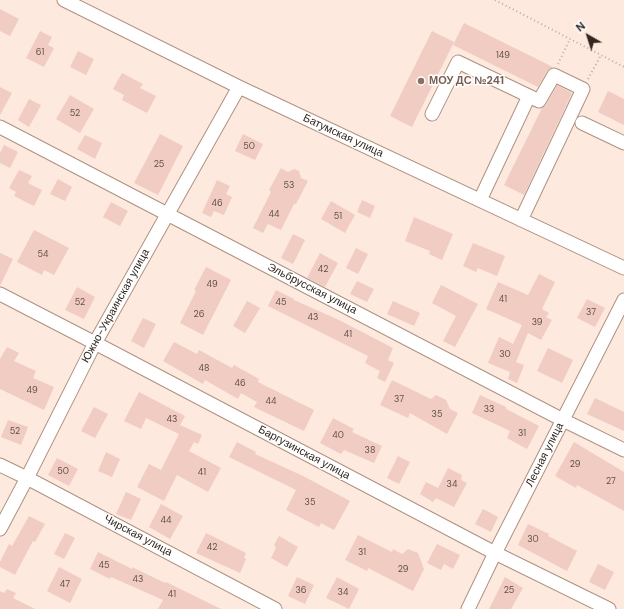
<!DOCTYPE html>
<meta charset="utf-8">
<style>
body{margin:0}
#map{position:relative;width:624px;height:609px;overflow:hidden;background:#fde9de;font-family:"DM Sans",sans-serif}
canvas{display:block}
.north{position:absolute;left:568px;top:16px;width:40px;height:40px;-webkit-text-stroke:3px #fff;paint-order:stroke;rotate:321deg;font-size:11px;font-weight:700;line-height:16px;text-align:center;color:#32261f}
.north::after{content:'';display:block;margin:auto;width:14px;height:18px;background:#32261f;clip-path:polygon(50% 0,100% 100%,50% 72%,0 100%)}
</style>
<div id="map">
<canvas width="624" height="609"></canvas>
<div class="north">N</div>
</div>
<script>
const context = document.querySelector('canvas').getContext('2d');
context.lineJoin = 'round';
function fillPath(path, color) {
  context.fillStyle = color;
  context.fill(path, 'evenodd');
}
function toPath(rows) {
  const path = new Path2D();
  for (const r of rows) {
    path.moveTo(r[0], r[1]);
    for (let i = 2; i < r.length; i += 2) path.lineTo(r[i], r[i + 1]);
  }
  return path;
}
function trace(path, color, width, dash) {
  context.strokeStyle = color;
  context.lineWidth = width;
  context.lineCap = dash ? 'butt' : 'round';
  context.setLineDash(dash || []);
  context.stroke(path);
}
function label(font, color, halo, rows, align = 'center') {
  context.font = font + ' "DM Sans",sans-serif';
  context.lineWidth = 3;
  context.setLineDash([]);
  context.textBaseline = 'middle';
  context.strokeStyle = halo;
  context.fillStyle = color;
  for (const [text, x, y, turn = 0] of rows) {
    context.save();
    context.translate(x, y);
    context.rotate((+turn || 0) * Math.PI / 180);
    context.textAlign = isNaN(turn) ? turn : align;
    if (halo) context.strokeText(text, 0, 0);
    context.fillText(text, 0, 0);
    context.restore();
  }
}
fillPath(toPath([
 [0,9,19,19,10,36,0,31],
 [464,23,553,67,552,67,547,71,538,87,453,45],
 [40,31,52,37,48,45,54,48,44,67,26,58],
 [432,31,454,42,412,127,390,116],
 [78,51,94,59,86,75,70,67],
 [122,73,143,84,140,88,156,96,147,113,122,100,124,95,113,89],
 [557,85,572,93,524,195,504,185,542,108,546,105],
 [0,87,12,93,0,115],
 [608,91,624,99,624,125,598,112],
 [70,95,94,109,80,133,56,119],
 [29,99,41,105,29,127,18,120],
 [160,134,183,146,158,195,134,183],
 [243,134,263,144,255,160,235,151],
 [85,135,102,143,95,159,77,149],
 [4,145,18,152,10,168,0,163,0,153],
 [281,168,288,172,294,169,299,171,301,178,308,181,296,204,294,204,281,230,268,224,263,233,253,228,271,192,269,190],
 [19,170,32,176,28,183,42,190,34,206,14,196,16,192,9,188],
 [58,179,72,187,65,201,50,194],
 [217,180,230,186,226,194,232,197,224,215,214,211,211,217,202,213],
 [362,200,375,206,370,218,357,212],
 [331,201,355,215,345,233,321,219],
 [111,202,128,211,120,226,103,217],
 [414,217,453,234,442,260,429,254,430,251,405,241],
 [34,230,69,248,54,275,44,270,42,275,17,262],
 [293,234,305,240,293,264,281,258],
 [473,243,505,256,497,276,478,268,476,272,463,266],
 [356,248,368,254,358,274,346,268],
 [0,253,13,259,0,286],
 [320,253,338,263,325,287,307,278],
 [206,267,231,280,203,335,180,323,196,291,194,290],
 [539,274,555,282,542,309,549,313,546,317,552,320,541,340,528,333,516,362,524,365,517,383,508,379,510,372,488,363,499,337,513,344,522,325,486,309,498,282,528,295],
 [357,281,374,289,367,302,350,294],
 [441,285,478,304,455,347,443,341,456,316,432,303],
 [77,287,95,297,84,319,65,310],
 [276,290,294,299,294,300,339,320,393,348,388,360,394,363,385,382,377,378,380,371,365,363,368,356,268,306],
 [587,299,605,308,595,327,577,318],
 [247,301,260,308,245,333,233,326],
 [393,301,420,313,414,326,387,314],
 [143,318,156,324,144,348,131,341],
 [174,342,197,354,199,350,232,368,234,365,259,379,258,382,314,410,304,431,254,407,257,402,241,393,238,399,205,380,203,384,163,361],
 [7,347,19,353,14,361,36,371,33,378,54,387,44,410,0,389,0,359],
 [548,348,573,360,562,383,537,371],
 [392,380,431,399,436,395,446,400,450,409,458,413,447,434,410,413,408,418,380,405],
 [139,392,185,416,180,425,202,435,198,444,194,442,189,451,221,468,208,492,177,475,164,501,137,487,149,464,161,470,179,434,146,418,141,429,124,421],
 [480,395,506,407,506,409,539,426,527,449,507,438,510,431,472,413],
 [595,398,624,412,624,431,587,414],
 [94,407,108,414,95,438,81,431],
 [333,418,354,429,352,432,382,446,374,463,344,450,341,454,320,443],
 [8,420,28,427,21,445,1,437],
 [237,442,256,452,255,454,303,476,350,501,334,530,321,523,319,527,286,510,296,490,229,457],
 [574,442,624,472,624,511,577,485,576,488,555,476],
 [106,452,120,459,112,477,98,471],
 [398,456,410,462,399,484,387,478],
 [57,458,78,469,69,486,48,475],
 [448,468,462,475,461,480,467,483,454,507,436,498,433,502,420,494,426,482,438,488],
 [126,492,141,499,131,520,116,514],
 [161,504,183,516,170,539,149,527],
 [483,509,498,517,491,532,475,524],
 [29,516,45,524,35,542,33,541,15,575,0,567,0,562,9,544,12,546],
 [528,524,549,534,548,536,577,551,567,571,518,545],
 [65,533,75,538,64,559,54,554],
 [206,533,246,553,244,558,246,559,240,573,196,553],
 [358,535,392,552,393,549,402,554,408,549,418,553,424,569,413,591,368,568,367,571,345,560],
 [279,536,298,547,287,567,271,558,276,548,274,545],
 [437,544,460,555,453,569,444,564,441,570,427,563],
 [98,552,132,569,132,567,165,583,166,582,221,609,158,609,163,600,111,577,110,579,90,569],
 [598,564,614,572,605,590,589,582],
 [59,567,82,579,70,603,47,591],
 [297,577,314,585,305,604,288,596],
 [337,577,359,589,349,609,326,598],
 [505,577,523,588,511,609,489,609],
 [7,589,16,593,13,598,35,609,0,609,0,591,4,593]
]), '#f1ccc3');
const minor = toPath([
 [64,0,239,87,624,268],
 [432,114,458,62,529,96,480,200],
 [582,123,624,143],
 [0,127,563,420,624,450],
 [521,220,583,89,554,75,539,101,529,96],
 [0,294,95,343,495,553,609,609],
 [0,465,27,478,275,609],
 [0,529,27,478,95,343,239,87],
 [468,609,495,553,624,300]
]);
trace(minor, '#af9180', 15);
trace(toPath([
 [495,0,624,67],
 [558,64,570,39],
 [588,79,601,55]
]), '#bdaca2', 2, [1, 3]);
trace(minor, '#fff', 13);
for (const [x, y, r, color] of [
 [421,81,4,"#8d6e63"]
]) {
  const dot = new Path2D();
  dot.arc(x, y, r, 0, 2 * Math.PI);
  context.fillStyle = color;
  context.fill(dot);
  trace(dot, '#fff', 1.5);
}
label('9px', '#625048', null, [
 ["61",40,53],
 ["149",503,56],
 ["52",75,114],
 ["50",249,147],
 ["25",159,165],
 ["53",289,186],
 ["46",217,204],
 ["44",274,215],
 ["51",338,217],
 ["54",43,255],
 ["42",323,270],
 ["49",212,285],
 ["41",503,300],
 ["52",80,303],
 ["45",281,303],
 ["37",591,313],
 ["26",199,315],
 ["43",313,318],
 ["39",537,323],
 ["41",348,335],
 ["30",505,355],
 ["48",204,369],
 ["46",240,384],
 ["49",32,391],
 ["37",399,400],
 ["44",271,402],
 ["33",489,410],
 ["35",437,415],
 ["43",172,420],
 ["52",15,432],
 ["31",522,434],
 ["40",338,436],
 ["38",370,451],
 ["29",575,465],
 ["50",63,472],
 ["41",202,473],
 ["27",611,482],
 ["34",452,485],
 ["35",310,503],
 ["44",166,521],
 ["30",533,540],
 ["42",212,548],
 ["31",362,553],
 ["45",104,566],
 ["29",403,570],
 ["43",138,580],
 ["47",65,585],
 ["36",301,591],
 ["25",509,591],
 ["34",343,593],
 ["41",172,595]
]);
label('bold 11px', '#785e54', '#fff', [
 ["МОУ ДС №241",429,81]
], 'left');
label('11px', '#32261f', '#fff', [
 ["Батумская улица",343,136,25],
 ["Эльбрусская улица",312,289,27],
 ["Южно-Украинская улица",116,306,-61],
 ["Баргузинская улица",304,453,28],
 ["Лесная улица",545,455,-63],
 ["Чирская улица",138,536,28]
]);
</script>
